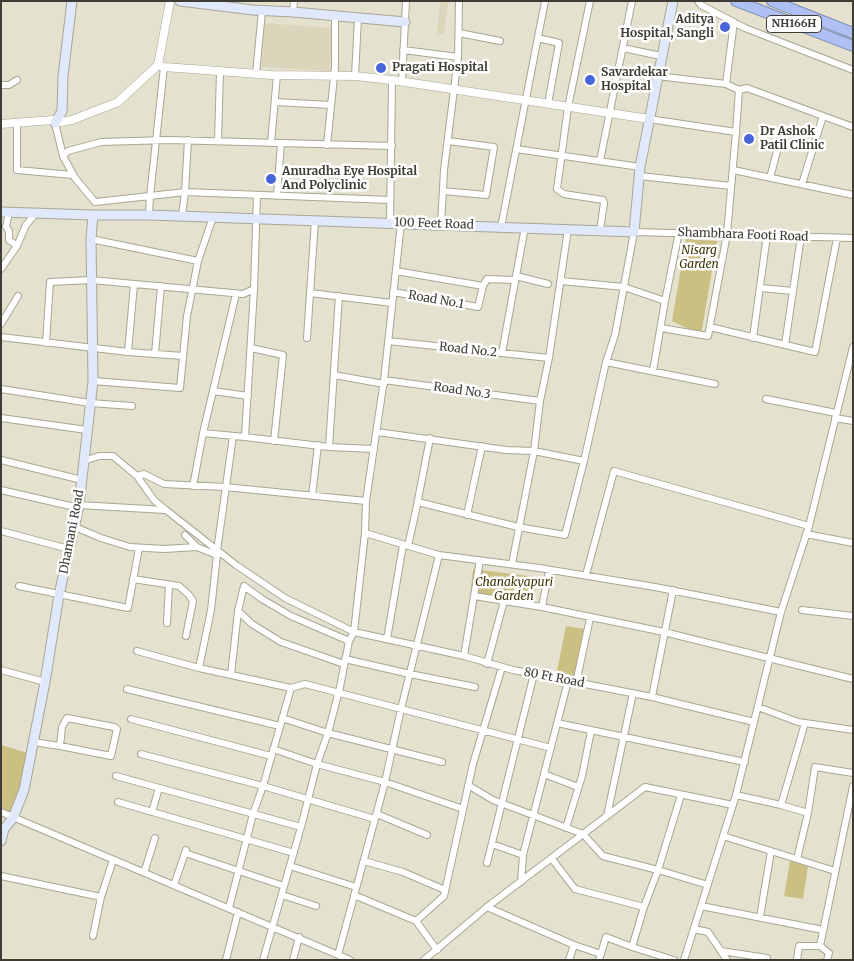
<!DOCTYPE html>
<style>
body{margin:0}
#map{position:relative;width:854px;height:961px;overflow:hidden;background:#e4e1ce;font-family:Merriweather,serif}
canvas{display:block}
.frame{position:absolute;inset:0;border:2px solid #3e3c35;pointer-events:none}
</style>
<div id="map">
<canvas width="854" height="961"></canvas>
<div class="frame"></div>
</div>
<script>
const context = document.querySelector('canvas').getContext('2d');
context.lineJoin = 'round';
function fillPath(path, color) {
  context.fillStyle = color;
  context.fill(path, 'evenodd');
}
function toPath(rows) {
  const path = new Path2D();
  for (const r of rows) {
    path.moveTo(r[0], r[1]);
    for (let i = 2; i < r.length; i += 2) path.lineTo(r[i], r[i + 1]);
  }
  return path;
}
function trace(path, color, width, dash) {
  context.strokeStyle = color;
  context.lineWidth = width;
  context.lineCap = dash ? 'butt' : 'round';
  context.setLineDash(dash || []);
  context.stroke(path);
}
function label(font, color, halo, rows, align = 'center') {
  context.font = font + ' Merriweather,serif';
  context.lineWidth = 5;
  context.setLineDash([]);
  context.textBaseline = 'middle';
  context.strokeStyle = halo;
  context.fillStyle = color;
  for (const [text, x, y, turn = 0] of rows) {
    context.save();
    context.translate(x, y);
    context.rotate((+turn || 0) * Math.PI / 180);
    context.textAlign = isNaN(turn) ? turn : align;
    if (halo) context.strokeText(text, 0, 0);
    context.fillText(text, 0, 0);
    context.restore();
  }
}
fillPath(toPath([
 [440,1,448,1,444,34,437,33],
 [264,23,332,28,330,71,262,67]
]), '#dbd6bb');
fillPath(toPath([
 [686,239,717,241,701,335,672,321],
 [473,569,536,577,533,608,470,598],
 [566,626,584,629,575,676,557,671],
 [1,745,31,754,13,818,1,812],
 [790,861,808,866,803,899,784,896]
]), '#ccbf82');
const minor = toPath([
 [590,1,568,107,557,189,564,194,603,200,604,203,600,230],
 [698,1,701,5,745,28,853,70],
 [293,12,294,1],
 [734,22,726,84,739,90,736,132],
 [459,33,500,41],
 [538,38,559,43,548,104],
 [623,48,661,56],
 [403,50,458,57],
 [256,74,262,11],
 [355,76,358,18],
 [657,76,726,84],
 [402,81,406,1],
 [1,85,9,85,17,80],
 [739,90,747,88,853,127],
 [275,102,331,105],
 [649,119,736,132,727,234,708,336,661,328],
 [17,123,17,170,73,175],
 [55,123,63,156,75,178,95,202],
 [188,140,185,192,390,200],
 [218,141,220,71],
 [271,143,277,75],
 [327,145,335,67,335,18],
 [516,149,640,167],
 [63,156,68,151,101,142,169,140,392,146],
 [600,161,632,1],
 [733,170,853,195],
 [640,176,731,186],
 [770,178,782,132],
 [802,184,823,116],
 [443,191,486,195,494,147,448,141],
 [277,196,281,143],
 [95,202,150,196,164,67],
 [149,215,150,196,185,192,182,216],
 [390,223,392,80],
 [441,225,444,170,458,57,459,1],
 [501,227,545,1],
 [91,239,198,261,213,217],
 [17,246,26,225,36,213],
 [1,269,17,246,9,240,9,231,6,227,9,212],
 [396,271,483,286,487,279,515,280],
 [516,276,548,284],
 [561,281,624,287,665,301],
 [761,288,793,291,801,236],
 [393,292,478,307,483,286],
 [310,293,392,303],
 [1,324,18,296],
 [710,327,815,352,837,238],
 [1,337,128,352,183,356],
 [307,338,315,220],
 [753,338,767,235],
 [388,341,549,358],
 [46,343,50,282,91,280,243,294,254,289,257,195],
 [785,345,793,291],
 [251,348,283,355,274,441],
 [128,352,134,284],
 [502,353,525,227],
 [155,354,161,286],
 [606,362,715,384],
 [653,371,665,301,679,232],
 [334,375,384,384],
 [384,380,540,401],
 [93,381,180,388,187,316,198,261],
 [1,389,90,403,132,406],
 [213,391,248,396],
 [766,399,836,413],
 [1,418,87,430],
 [835,418,853,421],
 [377,432,506,450,534,451,584,461],
 [203,433,245,437,329,447,374,449],
 [245,437,254,289],
 [329,447,339,296],
 [1,460,82,480],
 [84,461,99,456,113,456,137,476,154,500,166,510,236,565,285,598,354,632,464,656,513,670,652,697,754,722],
 [137,476,144,474,164,484,225,487,366,501],
 [193,486,203,433,236,294],
 [1,490,79,508],
 [312,496,318,445],
 [418,502,518,527,565,535,584,461,606,362,615,335,634,232,853,238],
 [79,505,165,510],
 [467,515,482,446],
 [75,527,101,538,130,547,164,549,197,547,217,555,211,610,199,668],
 [1,531,69,549],
 [365,533,439,555,539,568,655,587,781,612,736,795,684,960],
 [806,534,853,543],
 [185,535,197,547],
 [408,546,416,510,430,438],
 [217,551,233,436],
 [512,564,534,451,540,401,549,358,568,229],
 [586,575,614,471,809,526],
 [133,579,179,586,189,595,193,601,186,636],
 [19,586,128,608,139,548],
 [475,596,504,601],
 [542,607,549,570],
 [802,610,853,616],
 [238,611,244,586,262,599,291,616,349,641],
 [781,612,809,526,853,347],
 [167,623,169,585],
 [387,639,403,545],
 [137,651,199,668,291,688],
 [464,656,480,560],
 [345,659,410,674,475,687],
 [487,664,504,601,542,607,664,632,853,679],
 [1,670,45,682],
 [231,675,238,611,252,624,281,642,344,664],
 [576,683,590,618],
 [127,689,280,726],
 [652,697,673,590],
 [758,707,798,722,853,730],
 [282,718,328,733,442,762],
 [131,719,271,756],
 [557,723,745,762],
 [33,742,60,746,62,727,67,718,114,727,117,729,111,756,60,746],
 [273,749,317,764,385,782,463,809],
 [141,754,263,786,375,819],
 [544,774,578,787],
 [116,776,301,827],
 [468,785,493,800,583,834,603,856,658,870,644,907,632,947,674,960],
 [681,795,658,870,708,885],
 [736,795,781,805,808,813],
 [118,802,294,853],
 [781,805,805,723],
 [1,812,350,960],
 [152,812,159,788],
 [377,814,427,835],
 [607,816,633,693],
 [566,828,582,776,591,731],
 [723,836,835,871],
 [492,844,523,855],
 [185,853,284,886],
 [552,859,575,889,644,907],
 [797,859,808,813,815,767,853,773],
 [364,861,403,872,445,890],
 [487,863,534,674],
 [290,866,356,887],
 [144,873,155,838],
 [1,876,101,897,113,860],
 [521,882,523,855,568,681],
 [174,885,186,850],
 [282,895,316,906],
 [354,895,416,921],
 [701,906,823,930],
 [487,907,574,945,601,954],
 [229,908,253,814,263,786,291,688,305,684,551,748],
 [760,917,771,851],
 [694,929,708,932,727,960],
 [93,936,101,897],
 [820,946,829,953,827,960],
 [437,950,416,921,444,896,473,764,502,667],
 [721,951,767,958,767,960],
 [338,955,385,782,401,709,439,555],
 [226,960,238,912],
 [263,960,301,827,317,764,328,733,340,687,349,641,354,632,365,533,366,501,384,380,401,223],
 [293,960,299,937],
 [424,960,487,907,645,787,733,805],
 [569,960,574,945],
 [599,960,606,937,632,947],
 [797,960,799,946,820,946,853,786]
]);
const tertiary = toPath([
 [158,65,164,67,272,75,355,76,392,80,649,119],
 [1,124,53,120,55,123,72,120,118,102,158,65,170,1]
]);
const secondary = toPath([
 [180,1,253,10,293,12,405,22],
 [55,123,62,111,63,76,72,1],
 [1,212,93,215,149,215,634,232,640,167,673,1],
 [1,841,4,829,13,818,24,790,45,682,59,595,79,505,93,381,91,239,93,215]
]);
const trunk = toPath([
 [736,1,853,46],
 [772,1,853,33]
]);
trace(minor, '#a9a694', 8);
trace(tertiary, '#a9a694', 9);
trace(secondary, '#a9a694', 11);
trace(trunk, '#7988af', 12);
trace(minor, '#fff', 6);
trace(tertiary, '#fff', 8);
trace(secondary, '#e0e8fb', 9);
trace(trunk, '#aec0f4', 10);
for (const [x, y, r, color] of [
 [725,27,6,"#4765d8"],
 [381,68,6,"#4765d8"],
 [590,80,6,"#4765d8"],
 [749,139,6,"#4765d8"],
 [271,179,6,"#4765d8"]
]) {
  const dot = new Path2D();
  dot.arc(x, y, r, 0, 2 * Math.PI);
  context.fillStyle = color;
  context.fill(dot);
  trace(dot, '#fff', 2);
}
for (const [x, y, w] of [
 [794,24,55]
]) {
  const box = new Path2D();
  box.roundRect(x - w / 2, y - 8.5, w, 17, 4);
  context.fillStyle = '#fff';
  context.fill(box);
  trace(box, '#3e3c35', 1);
}
label('bold 11px', '#3e3c35', null, [
 ["NH166H",794,24]
]);
label('bold 12px', '#3e3c35', '#fff', [
 ["Aditya",714,20,"right"],
 ["Hospital, Sangli",714,34,"right"],
 ["Pragati Hospital",392,68],
 ["Savardekar",601,73],
 ["Hospital",601,87],
 ["Dr Ashok",760,132],
 ["Patil Clinic",760,146],
 ["Anuradha Eye Hospital",282,172],
 ["And Polyclinic",282,186]
], 'left');
label('12px', '#3e3c35', '#fff', [
 ["100 Feet Road",434,224,2],
 ["Shambhara Footi Road",743,235,2],
 ["Road No.1",436,300,10],
 ["Road No.2",468,350,6],
 ["Road No.3",462,391,8],
 ["Dhamani Road",72,532,-79],
 ["80 Ft Road",554,678,11]
]);
label('italic 12px', '#3c3200', '#fff', [
 ["Nisarg",699,251],
 ["Garden",699,265],
 ["Chanakyapuri",514,583],
 ["Garden",514,597]
]);
</script>
